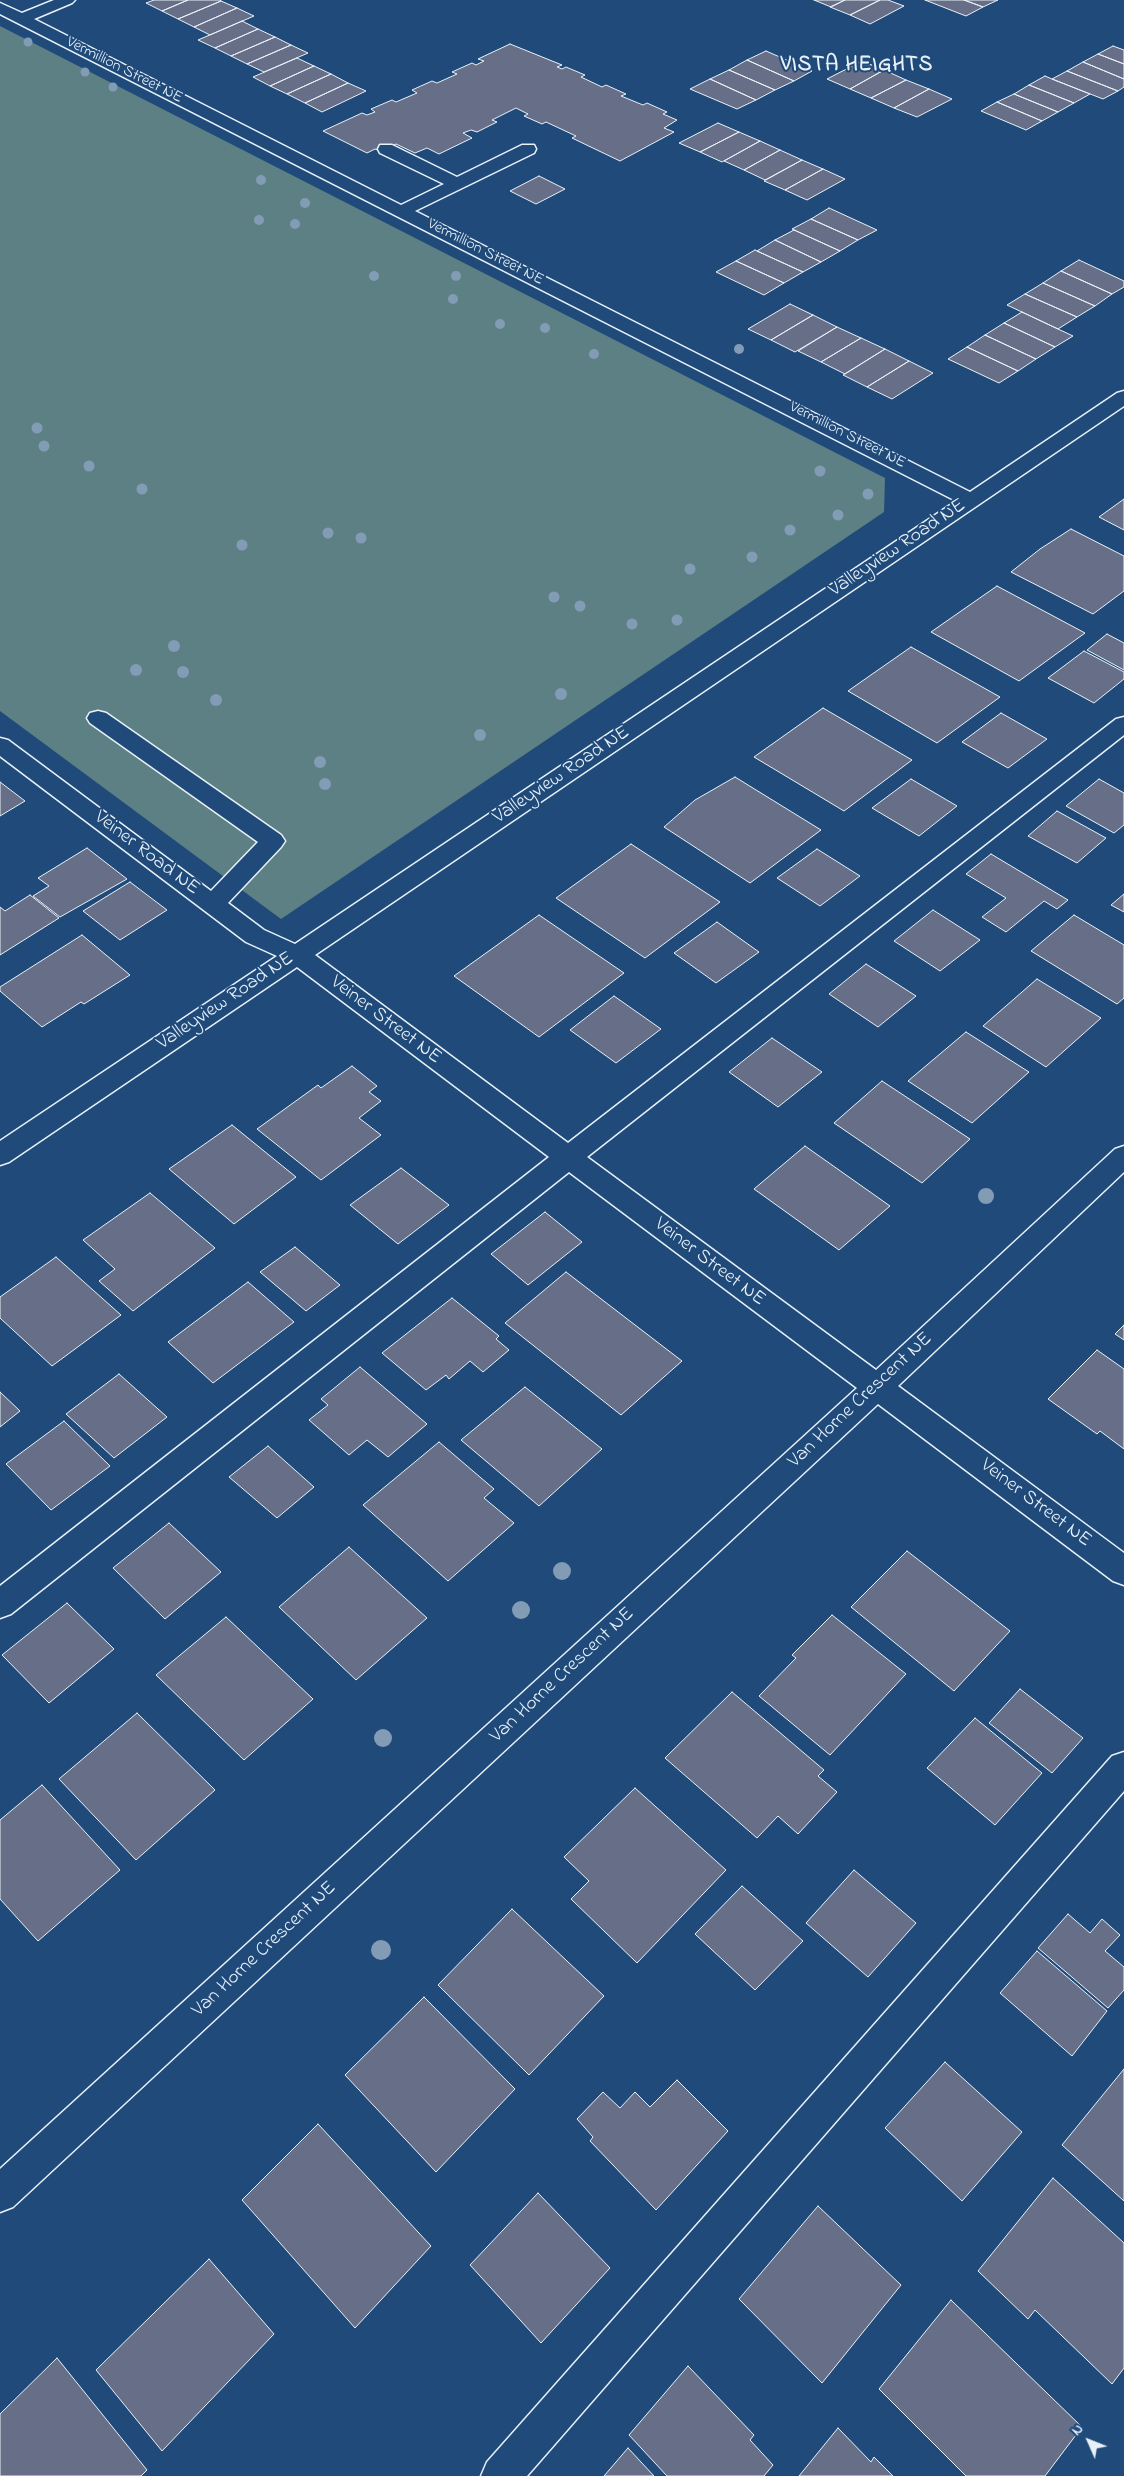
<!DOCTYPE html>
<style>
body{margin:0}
#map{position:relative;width:1124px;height:2476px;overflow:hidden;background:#1f4a7a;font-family:"Indie Flower",sans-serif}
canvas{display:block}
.north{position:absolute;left:1064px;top:2416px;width:50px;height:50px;-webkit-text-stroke:4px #1f4a7a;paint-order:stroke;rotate:314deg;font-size:14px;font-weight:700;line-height:20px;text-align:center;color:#e8f1f8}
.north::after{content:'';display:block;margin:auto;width:18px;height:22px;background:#e8f1f8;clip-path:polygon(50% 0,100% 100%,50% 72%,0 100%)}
</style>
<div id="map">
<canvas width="1124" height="2476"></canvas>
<div class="north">N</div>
</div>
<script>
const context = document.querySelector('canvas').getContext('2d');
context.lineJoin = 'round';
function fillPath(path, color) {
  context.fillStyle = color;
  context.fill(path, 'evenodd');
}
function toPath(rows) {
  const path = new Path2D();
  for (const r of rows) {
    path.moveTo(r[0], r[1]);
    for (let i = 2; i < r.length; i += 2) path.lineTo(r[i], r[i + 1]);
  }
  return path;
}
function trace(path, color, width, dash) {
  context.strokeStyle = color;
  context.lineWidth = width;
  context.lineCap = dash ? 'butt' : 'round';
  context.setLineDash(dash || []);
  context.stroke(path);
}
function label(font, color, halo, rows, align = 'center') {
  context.font = font + ' "Indie Flower",sans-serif';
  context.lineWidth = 4;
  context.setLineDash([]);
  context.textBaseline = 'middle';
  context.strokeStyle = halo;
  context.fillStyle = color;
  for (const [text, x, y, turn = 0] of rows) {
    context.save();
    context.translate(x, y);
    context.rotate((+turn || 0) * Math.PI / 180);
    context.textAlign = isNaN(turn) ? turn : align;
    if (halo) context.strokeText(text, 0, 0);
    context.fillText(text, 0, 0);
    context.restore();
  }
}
fillPath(toPath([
 [0,26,885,478,884,512,281,919,0,711]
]), '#5d8085');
const building = toPath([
 [154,0,188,0,162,11,146,3,154,0],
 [188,0,220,0,221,1,178,19,162,11,188,0],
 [814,0,845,0,831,7,814,0],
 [845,0,880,0,850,15,830,7,845,0],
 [880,0,888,0,904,6,870,24,850,15,880,0],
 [925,0,964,0,983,7,966,16,925,0],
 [964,0,998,0,983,7,964,0],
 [221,1,237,8,194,27,178,19,221,1],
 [237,8,254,16,210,35,194,27,237,8],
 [242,21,258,29,215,48,198,40,242,21],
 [258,29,275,37,231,56,215,48,258,29],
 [275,37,291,45,247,64,231,56,275,37],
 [510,44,562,65,557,67,562,69,566,67,585,75,581,77,602,87,606,85,626,94,621,96,643,105,647,103,667,112,663,114,677,120,664,128,674,132,620,161,572,138,576,136,546,122,542,124,524,116,528,114,516,108,492,120,497,122,477,132,471,130,463,133,472,138,439,154,427,148,415,153,396,144,380,151,375,149,367,153,323,131,362,113,367,115,375,112,371,109,392,100,396,102,417,93,412,90,432,81,437,83,457,74,452,72,472,63,476,65,484,61,478,59,510,44],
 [291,45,308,53,264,72,247,64,291,45],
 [1113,46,1124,50,1124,64,1098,54,1113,46],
 [766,51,812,71,794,81,747,60,766,51],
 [1098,54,1124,64,1124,79,1083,62,1098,54],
 [297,58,314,66,270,86,253,77,297,58],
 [747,60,794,81,775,90,729,70,747,60],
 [862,61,884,70,850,89,827,79,862,61],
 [1083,62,1124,79,1124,87,1118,91,1067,71,1083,62],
 [314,66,331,74,287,94,270,86,314,66],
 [729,70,775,90,756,100,710,79,729,70],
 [884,70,906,80,871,98,850,89,884,70],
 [1067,71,1118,91,1103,99,1052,79,1067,71],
 [331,74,348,83,305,103,287,94,331,74],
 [1045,76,1052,79,1090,94,1074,103,1029,85,1045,76],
 [710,79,756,100,737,109,690,89,710,79],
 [906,80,929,89,894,108,871,98,906,80],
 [348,83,366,91,322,112,305,103,348,83],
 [1029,85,1074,103,1058,112,1014,94,1029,85],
 [929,89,952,99,917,117,894,108,929,89],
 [1014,94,1058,112,1042,121,997,102,1014,94],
 [997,102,1042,121,1026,130,981,111,997,102],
 [718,123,739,132,700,152,679,143,718,123],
 [739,132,760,141,722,162,700,152,739,132],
 [760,141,780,150,744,170,724,161,760,141],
 [780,150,802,160,765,180,744,170,780,150],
 [802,160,823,169,785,190,764,181,802,160],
 [823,169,845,179,807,200,785,190,823,169],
 [539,176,565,189,536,204,510,191,539,176],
 [829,208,877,230,858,240,811,219,829,208],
 [811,219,858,240,840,251,792,229,811,219],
 [794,230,840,251,821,262,775,240,794,230],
 [775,240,821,262,803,272,757,251,775,240],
 [755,250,757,251,803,272,784,283,736,261,755,250],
 [1079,260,1124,281,1124,287,1112,294,1061,271,1079,260],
 [736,261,784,283,764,295,716,272,736,261],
 [1061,271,1112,294,1095,306,1043,283,1061,271],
 [1043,283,1095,306,1077,317,1025,294,1043,283],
 [1025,294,1077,317,1058,329,1007,305,1025,294],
 [790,304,813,315,771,340,748,329,790,304],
 [1022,312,1058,329,1073,336,1055,347,1004,323,1022,312],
 [813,315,837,327,795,352,771,340,813,315],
 [1004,323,1055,347,1036,359,985,335,1004,323],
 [837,327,861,338,821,362,798,351,837,327],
 [985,335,1036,359,1018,371,967,347,985,335],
 [861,338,885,349,845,374,821,362,861,338],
 [967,347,1018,371,999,383,948,359,967,347],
 [885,349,909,361,867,387,843,375,885,349],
 [909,361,933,373,892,399,867,387,909,361],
 [1124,499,1124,530,1099,517,1124,499],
 [1071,529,1124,556,1124,591,1093,614,1011,572,1040,549,1071,529],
 [997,586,1085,633,1019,681,931,632,997,586],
 [1107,634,1124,643,1124,670,1087,650,1107,634],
 [911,647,1000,697,937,743,848,691,911,647],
 [1084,651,1124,672,1124,679,1094,703,1048,678,1084,651],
 [823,708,912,760,844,811,754,757,823,708],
 [1001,713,1047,739,1008,768,962,742,1001,713],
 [735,777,821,830,750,883,664,827,695,800,735,777],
 [911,779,957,806,919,836,872,808,911,779],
 [1099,779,1124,793,1124,825,1114,833,1066,806,1099,779],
 [0,782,25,801,0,816,0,782],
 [1057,811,1106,838,1077,863,1028,836,1057,811],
 [631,844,720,902,645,958,556,898,631,844],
 [87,848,127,879,60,917,33,896,49,886,38,878,87,848],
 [817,849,860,876,820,906,777,878,817,849],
 [991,854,1068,900,1057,909,1044,901,1006,932,982,917,1006,898,966,874,991,854],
 [130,882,167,910,120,940,83,911,130,882],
 [1124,894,1124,912,1111,905,1124,894],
 [30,895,59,918,0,955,0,907,5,911,30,895],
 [933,910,980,940,940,971,894,941,933,910],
 [539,915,624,973,539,1037,454,976,539,915],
 [1074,915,1124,945,1124,998,1117,1004,1031,951,1074,915],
 [717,922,759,952,716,983,674,953,717,922],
 [82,935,130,975,84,1004,81,1002,42,1027,0,991,0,987,82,935],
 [866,964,916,996,878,1027,829,994,866,964],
 [1037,979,1101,1018,1046,1067,983,1026,1037,979],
 [614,996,661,1029,616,1063,570,1030,614,996],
 [966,1032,1029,1072,972,1123,908,1081,966,1032],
 [772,1038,822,1072,778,1107,729,1072,772,1038],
 [352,1066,377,1086,369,1092,381,1101,359,1118,381,1135,321,1180,257,1129,318,1085,321,1088,352,1066],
 [882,1081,970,1139,922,1183,834,1123,882,1081],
 [232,1125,296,1177,234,1224,169,1169,232,1125],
 [805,1146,890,1206,839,1250,754,1189,805,1146],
 [401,1168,449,1205,398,1244,350,1205,401,1168],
 [150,1193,215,1248,133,1311,99,1281,115,1269,83,1240,150,1193],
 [545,1212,582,1242,528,1285,491,1254,545,1212],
 [295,1247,340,1285,306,1311,260,1272,295,1247],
 [56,1257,121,1315,52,1366,0,1318,0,1297,56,1257],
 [566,1272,682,1361,621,1415,505,1323,566,1272],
 [248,1282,294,1322,213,1383,168,1342,248,1282],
 [452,1298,499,1336,496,1339,509,1350,483,1372,470,1361,449,1379,446,1375,426,1390,382,1353,452,1298],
 [1124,1325,1124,1340,1115,1334,1124,1325],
 [1097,1350,1124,1369,1124,1449,1100,1431,1097,1434,1048,1399,1097,1350],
 [360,1367,427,1424,388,1457,367,1440,349,1455,309,1420,328,1405,321,1399,360,1367],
 [119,1374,167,1417,114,1458,66,1414,119,1374],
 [525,1387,602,1449,539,1506,461,1440,525,1387],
 [0,1392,20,1411,0,1427,0,1392],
 [64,1421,110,1466,51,1510,6,1464,64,1421],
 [439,1442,494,1489,484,1498,514,1523,448,1581,363,1505,439,1442],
 [268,1446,314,1487,277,1518,229,1477,268,1446],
 [169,1523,221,1572,165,1619,113,1568,169,1523],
 [349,1547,427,1618,356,1680,279,1607,349,1547],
 [907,1551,1010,1631,954,1691,851,1607,907,1551],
 [67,1603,114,1649,49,1703,2,1655,67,1603],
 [832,1615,906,1674,830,1755,759,1696,796,1658,792,1655,832,1615],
 [226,1617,313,1699,244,1760,156,1675,226,1617],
 [1020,1689,1083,1738,1052,1773,989,1723,1020,1689],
 [732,1692,824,1770,818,1776,837,1792,798,1834,778,1816,757,1838,665,1758,732,1692],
 [137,1713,215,1790,136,1860,59,1779,137,1713],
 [975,1718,1042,1773,995,1825,927,1768,975,1718],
 [42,1785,120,1870,38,1941,0,1899,0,1820,42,1785],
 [635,1788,726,1870,637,1963,571,1899,589,1881,564,1857,635,1788],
 [854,1870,916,1923,868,1977,806,1923,854,1870],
 [742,1886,803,1941,755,1990,695,1934,742,1886],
 [512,1909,604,1996,529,2075,438,1985,512,1909],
 [1068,1914,1090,1933,1102,1919,1120,1935,1105,1951,1124,1967,1124,1990,1108,2008,1038,1948,1068,1914],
 [1037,1951,1107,2011,1072,2056,1000,1993,1037,1951],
 [424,1997,515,2089,436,2172,345,2075,424,1997],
 [945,2062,1022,2132,962,2201,885,2128,945,2062],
 [1124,2069,1124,2201,1062,2145,1124,2069],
 [677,2080,728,2131,656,2210,590,2141,593,2137,577,2119,603,2092,620,2108,635,2092,650,2107,677,2080],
 [318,2124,431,2246,355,2328,242,2200,318,2124],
 [1053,2178,1124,2243,1124,2368,1112,2384,1035,2310,1028,2319,978,2271,1053,2178],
 [538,2193,610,2268,541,2343,470,2265,538,2193],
 [818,2206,901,2285,822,2383,739,2299,818,2206],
 [209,2259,274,2334,162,2451,96,2370,209,2259],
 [951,2300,1082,2427,1045,2476,966,2476,879,2389,951,2300],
 [57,2358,147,2470,141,2476,0,2476,0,2414,57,2358],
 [688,2366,754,2435,750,2440,773,2465,764,2476,667,2476,629,2435,688,2366],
 [838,2428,871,2462,874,2457,893,2476,799,2476,838,2428],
 [628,2448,654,2476,604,2476,628,2448]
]);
fillPath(building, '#666f87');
trace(building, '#e8f1f8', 1);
const minor = toPath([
 [54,0,75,0,72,3,34,19,401,205,444,184,380,153,378,149,380,145,392,145,457,177,522,145,534,145,536,149,534,153,415,211,970,492,1117,393,1124,391,1124,406,315,955,568,1143,1116,719,1124,717,1124,735,587,1157,876,1370,1115,1149,1124,1146,1124,1172,898,1386,1124,1553,1124,1585,1113,1581,878,1404,13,2207,0,2212,0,2169,857,1388,569,1172,11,1614,0,1618,0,1586,549,1157,297,967,9,1162,0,1165,0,1141,277,956,246,942,0,756,0,738,8,740,211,891,258,842,90,723,87,718,90,713,98,711,106,713,281,835,285,841,281,847,228,903,264,930,295,944,956,501,0,14,0,3,22,13,54,0],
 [1124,1752,1124,1791,527,2476,481,2476,487,2462,1112,1756,1124,1752]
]);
trace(minor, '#e8f1f8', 3);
fillPath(minor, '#1f4a7a');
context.fillStyle = '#829cb6';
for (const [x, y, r] of [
 [28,42,4.5],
 [85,72,4.5],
 [113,87,4.5],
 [261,180,5],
 [305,203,5],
 [259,220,5],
 [295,224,5],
 [374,276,5],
 [456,276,5],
 [453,299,5],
 [500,324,5],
 [545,328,5],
 [739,349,5],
 [594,354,5],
 [37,428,5.5],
 [44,446,5.5],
 [89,466,5.5],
 [820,471,5.5],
 [142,489,5.5],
 [868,494,5.5],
 [838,515,5.5],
 [790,530,5.5],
 [328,533,5.5],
 [361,538,5.5],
 [242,545,5.5],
 [752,557,5.5],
 [690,569,5.5],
 [554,597,5.5],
 [580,606,5.5],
 [677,620,5.5],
 [632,624,5.5],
 [174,646,6],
 [136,670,6],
 [183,672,6],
 [561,694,6],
 [216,700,6],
 [480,735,6],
 [320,762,6],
 [325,784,6],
 [986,1196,8],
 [562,1571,9],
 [521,1610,9],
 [383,1738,9],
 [381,1950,10]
]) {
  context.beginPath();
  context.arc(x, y, r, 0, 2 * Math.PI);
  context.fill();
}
label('16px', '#e8f1f8', '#1f4a7a', [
 ["Vermillion Street NE",124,71,27],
 ["Vermillion Street NE",485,253,27],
 ["Vermillion Street NE",847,436,27]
]);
label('20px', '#e8f1f8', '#1f4a7a', [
 ["Valleyview Road NE",898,549,-34],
 ["Valleyview Road NE",562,776,-34],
 ["Veiner Road NE",146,854,37],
 ["Valleyview Road NE",226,1002,-34],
 ["Veiner Street NE",385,1021,37],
 ["Veiner Street NE",709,1263,37],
 ["Van Horne Crescent NE",861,1401,-43],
 ["Veiner Street NE",1035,1504,37],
 ["Van Horne Crescent NE",563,1676,-43],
 ["Van Horne Crescent NE",265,1950,-43]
]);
context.letterSpacing = '1px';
label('bold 21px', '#e8f1f8', '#1f4a7a', [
 ["VISTA HEIGHTS",857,67]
]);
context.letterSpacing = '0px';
</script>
